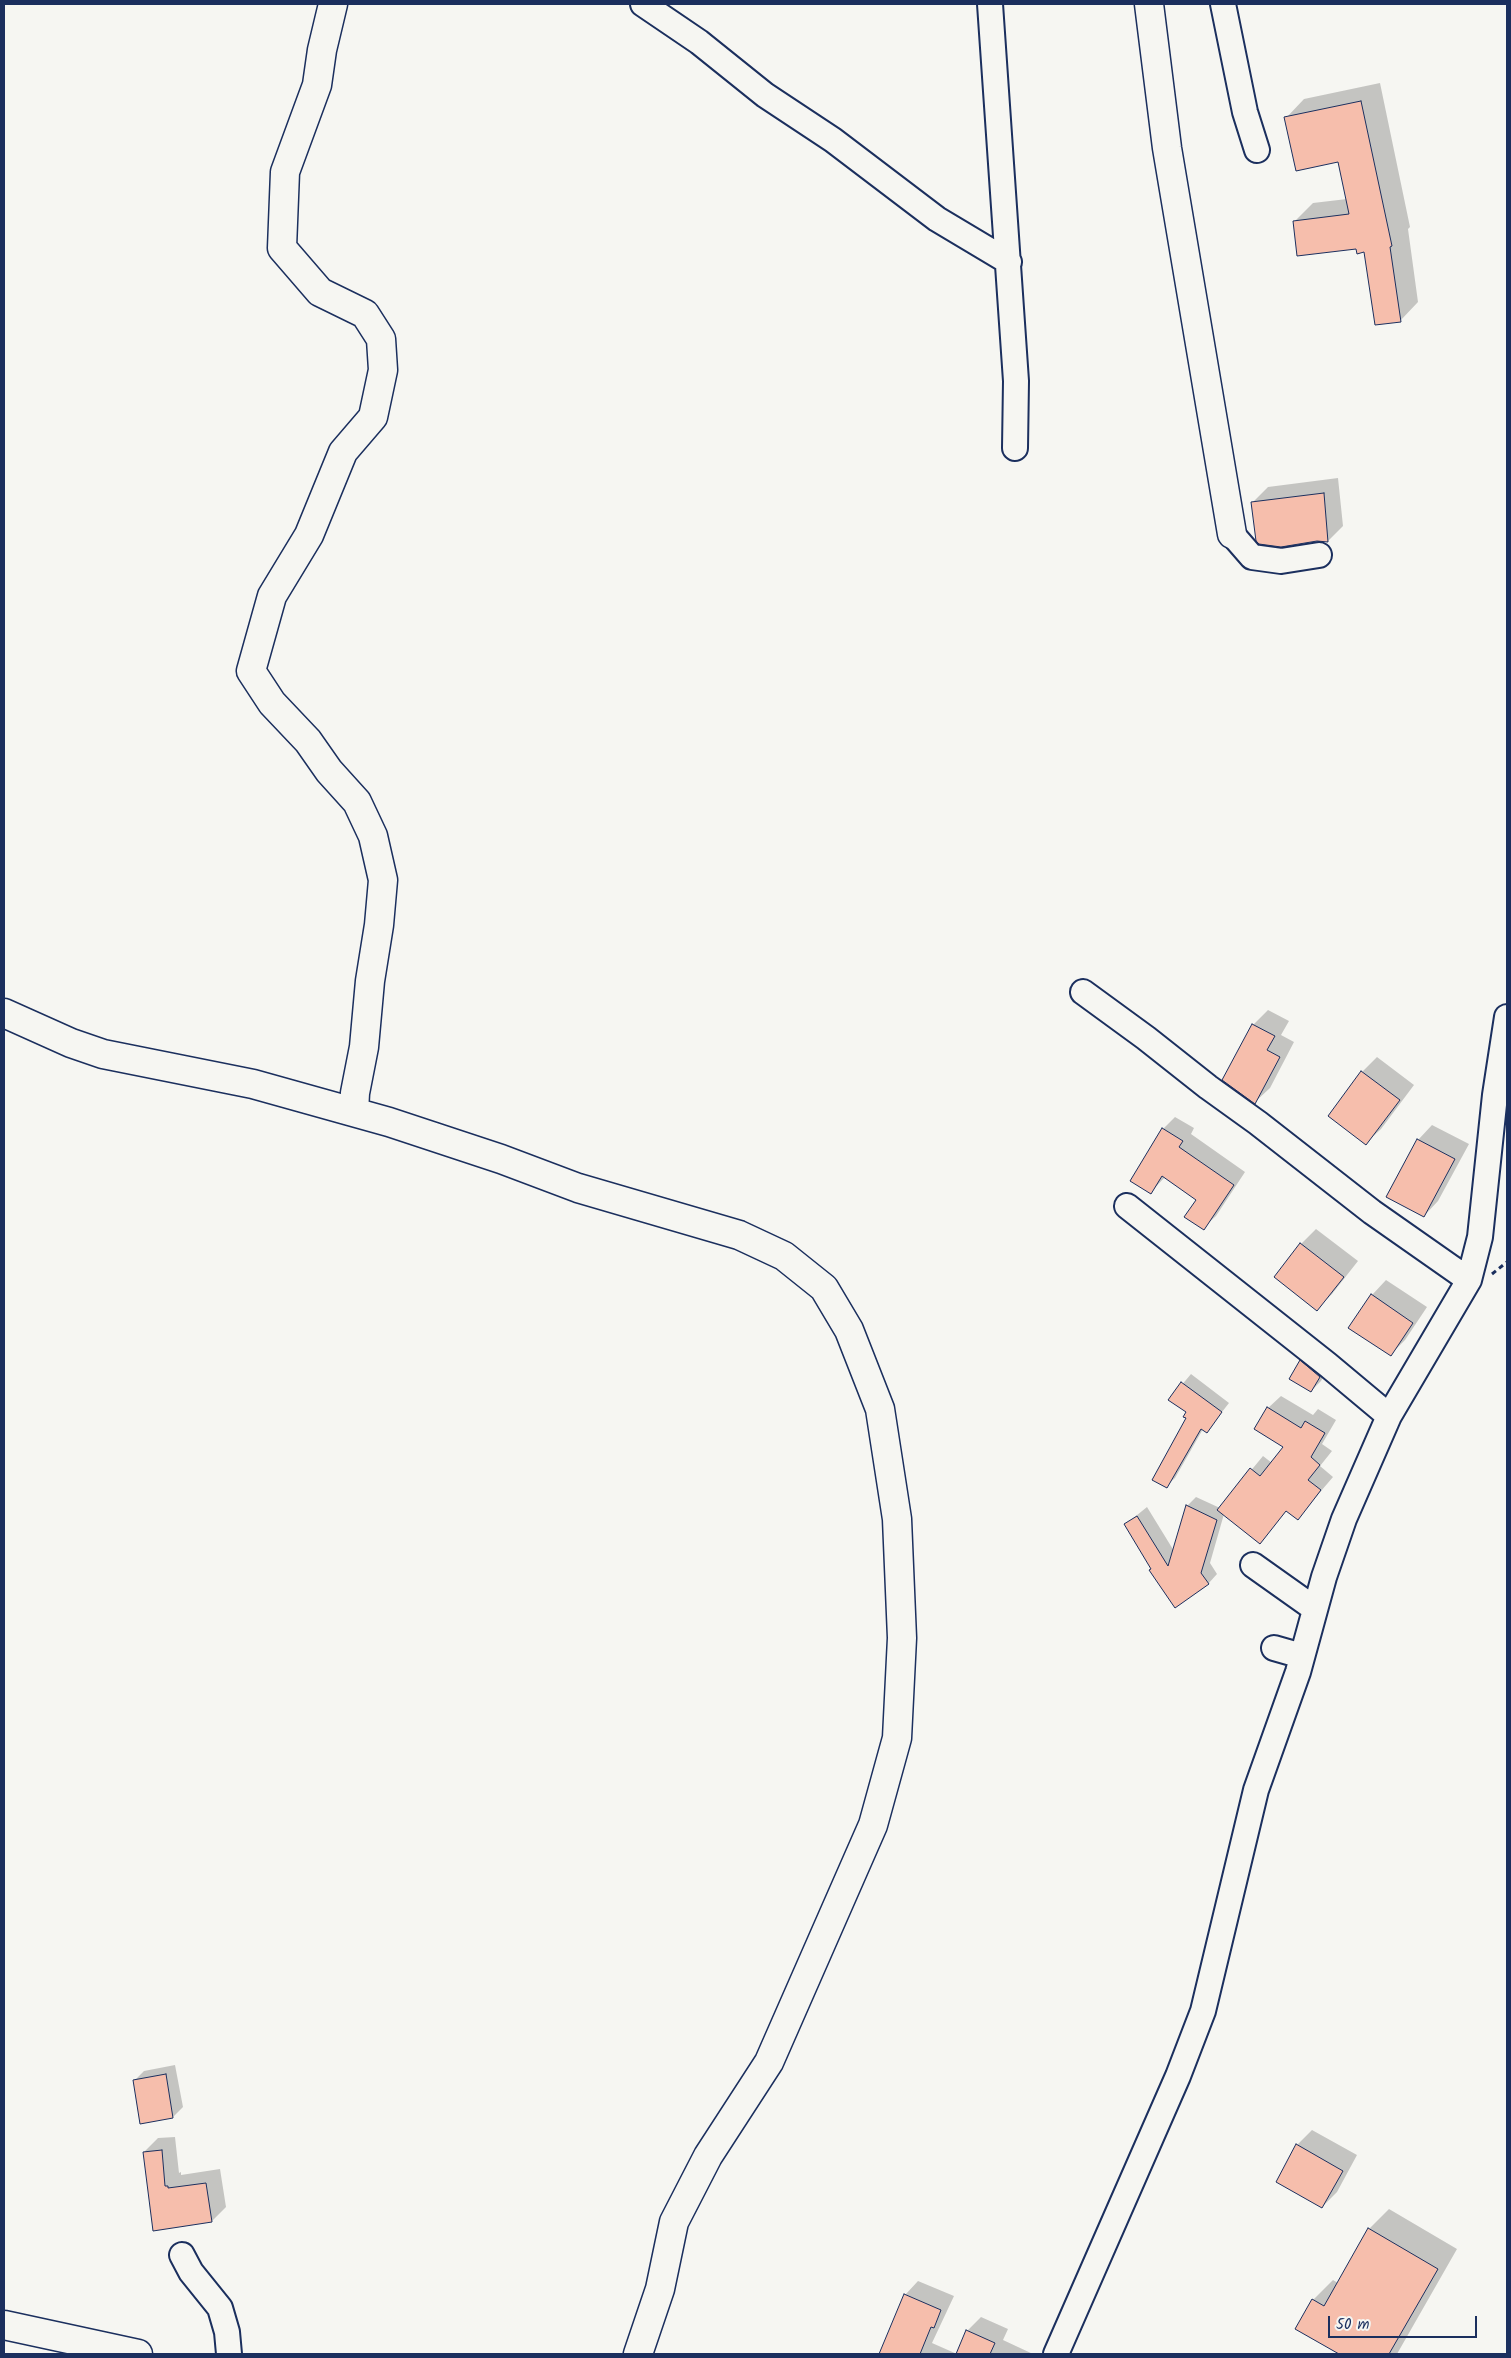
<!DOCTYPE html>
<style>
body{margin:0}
#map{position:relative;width:1511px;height:2358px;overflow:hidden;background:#f6f6f2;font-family:Kalam,sans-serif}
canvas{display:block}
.frame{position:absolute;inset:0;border:5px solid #1b2f5e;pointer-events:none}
.scale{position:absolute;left:1328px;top:2316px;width:149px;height:22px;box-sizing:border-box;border:2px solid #1b2f5e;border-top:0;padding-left:6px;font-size:15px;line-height:18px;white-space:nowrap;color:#1b2f5e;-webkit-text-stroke:4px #f6f6f2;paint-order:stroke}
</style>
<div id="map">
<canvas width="1511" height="2358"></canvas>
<div class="frame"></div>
<div class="scale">50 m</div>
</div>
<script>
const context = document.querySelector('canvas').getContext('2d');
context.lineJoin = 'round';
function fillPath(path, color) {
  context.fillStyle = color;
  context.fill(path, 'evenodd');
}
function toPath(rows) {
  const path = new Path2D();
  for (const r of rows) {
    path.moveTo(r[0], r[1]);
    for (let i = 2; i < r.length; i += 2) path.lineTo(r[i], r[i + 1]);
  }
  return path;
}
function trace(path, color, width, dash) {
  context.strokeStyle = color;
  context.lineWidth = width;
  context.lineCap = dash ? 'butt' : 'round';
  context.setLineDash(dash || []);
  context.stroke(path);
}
fillPath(toPath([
 [1380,83,1410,227,1408,229,1418,302,1400,321,1365,251,1295,221,1313,203,1347,199,1339,161,1286,118,1304,99],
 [1338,478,1343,526,1328,541,1317,540,1253,502,1268,487],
 [1268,1010,1289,1021,1281,1035,1294,1042,1270,1088,1255,1102,1253,1025],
 [1377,1057,1414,1085,1381,1129,1366,1143,1362,1072],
 [1175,1117,1194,1128,1191,1134,1245,1172,1216,1216,1203,1228,1198,1199,1165,1177,1151,1192,1163,1129],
 [1432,1125,1469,1144,1438,1201,1424,1216,1418,1140],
 [1316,1229,1358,1261,1332,1294,1317,1309,1276,1276,1301,1244],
 [1386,1280,1427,1307,1405,1340,1390,1355,1372,1295],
 [1310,1351,1329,1366,1321,1381,1311,1391,1301,1361],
 [1191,1374,1229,1403,1207,1431,1203,1429,1175,1478,1166,1486,1188,1412,1170,1399],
 [1281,1396,1313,1415,1318,1409,1336,1420,1322,1444,1332,1451,1320,1466,1333,1477,1298,1518,1287,1510,1260,1542,1224,1514,1210,1563,1217,1574,1208,1584,1153,1569,1126,1524,1147,1507,1174,1551,1187,1506,1196,1497,1220,1508,1263,1456,1272,1463,1285,1447,1268,1408],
 [175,2065,183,2107,173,2117,134,2081,144,2071],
 [1312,2130,1357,2155,1337,2192,1322,2207,1297,2145],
 [175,2137,179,2173,181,2172,181,2175,220,2169,226,2207,212,2221,154,2230,144,2152,158,2138],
 [1389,2209,1457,2249,1397,2354,1341,2354,1297,2329,1313,2300,1333,2280,1338,2283,1369,2229],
 [918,2281,954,2296,932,2343,957,2354,880,2354,905,2295],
 [981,2317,1008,2329,1003,2340,1033,2354,957,2354,967,2331]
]), '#0003');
const building = toPath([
 [1361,101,1392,246,1390,247,1401,322,1375,325,1364,252,1357,254,1356,249,1297,256,1293,221,1349,214,1338,162,1296,171,1284,117,1361,101],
 [1324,493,1328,542,1317,541,1281,547,1259,544,1256,541,1251,502,1324,493],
 [1252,1024,1275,1036,1267,1050,1280,1057,1255,1104,1222,1080,1252,1024],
 [1361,1071,1400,1100,1366,1145,1328,1116,1361,1071],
 [1162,1128,1183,1141,1179,1147,1234,1185,1204,1230,1184,1217,1196,1200,1162,1176,1151,1194,1130,1181,1162,1128],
 [1417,1139,1455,1159,1424,1217,1386,1197,1417,1139],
 [1300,1243,1344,1277,1317,1311,1274,1277,1300,1243],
 [1371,1294,1413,1323,1391,1356,1348,1328,1371,1294],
 [1300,1360,1320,1377,1311,1392,1289,1379,1300,1360],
 [1181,1382,1222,1412,1207,1433,1201,1429,1167,1488,1152,1480,1186,1418,1183,1417,1186,1412,1168,1400,1181,1382],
 [1267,1407,1301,1428,1305,1421,1325,1433,1311,1457,1320,1465,1308,1480,1321,1490,1298,1520,1286,1511,1260,1544,1217,1510,1250,1468,1260,1476,1283,1447,1254,1429,1267,1407],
 [1186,1505,1217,1520,1201,1573,1209,1584,1175,1608,1149,1570,1151,1569,1124,1524,1137,1516,1168,1566,1186,1505],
 [166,2074,173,2118,140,2124,133,2080,166,2074],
 [1296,2144,1343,2171,1322,2208,1276,2182,1296,2144],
 [162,2150,165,2186,168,2186,168,2188,206,2183,212,2222,153,2231,143,2152,162,2150],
 [1368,2228,1438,2269,1389,2354,1339,2354,1295,2329,1312,2299,1324,2306,1368,2228],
 [904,2294,941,2310,934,2328,931,2327,920,2354,879,2354,904,2294],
 [966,2330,995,2343,990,2354,956,2354,966,2330]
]);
fillPath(building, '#f6beac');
trace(building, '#1b2f5e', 1);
const minor = toPath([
 [643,4,699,42,765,95,833,140,937,219,1009,262],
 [990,4,1016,381,1015,448],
 [1223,4,1245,112,1257,150],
 [1232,534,1252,557,1281,561,1319,555],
 [1083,992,1146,1038,1208,1087,1258,1123,1372,1212,1469,1280],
 [1127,1206,1328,1365,1389,1416],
 [1253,1565,1315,1609],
 [1274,1648,1302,1656],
 [182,2255,191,2272,220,2308,227,2332,229,2354],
 [1056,2354,1178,2076,1203,2011,1256,1790,1298,1672,1324,1577,1344,1519,1389,1416,1469,1280,1480,1237,1495,1095,1507,1017]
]);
const tertiary = toPath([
 [333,4,322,50,317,85,285,172,282,248,320,292,365,314,381,339,383,370,373,417,343,452,309,535,272,596,251,671,272,703,308,741,329,771,357,802,373,836,383,880,379,925,370,981,364,1047,355,1093,354,1112],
 [1149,4,1167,148,1232,534],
 [4,1013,71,1043,103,1054,253,1084,389,1122,501,1159,578,1188,739,1235,784,1256,824,1288,849,1330,880,1409,897,1519,902,1638,897,1738,873,1825,769,2062,708,2156,674,2222,660,2289,638,2354]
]);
const trunk = toPath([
 [4,2325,138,2354]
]);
trace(minor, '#1b2f5e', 28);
trace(tertiary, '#1b2f5e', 31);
trace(trunk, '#1b2f5e', 31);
trace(toPath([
 [1492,1274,1507,1262]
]), '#1b2f5e', 3, [5, 4]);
trace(minor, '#f6f6f2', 24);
trace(tertiary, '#f6f6f2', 28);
trace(trunk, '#f6f6f2', 28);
</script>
